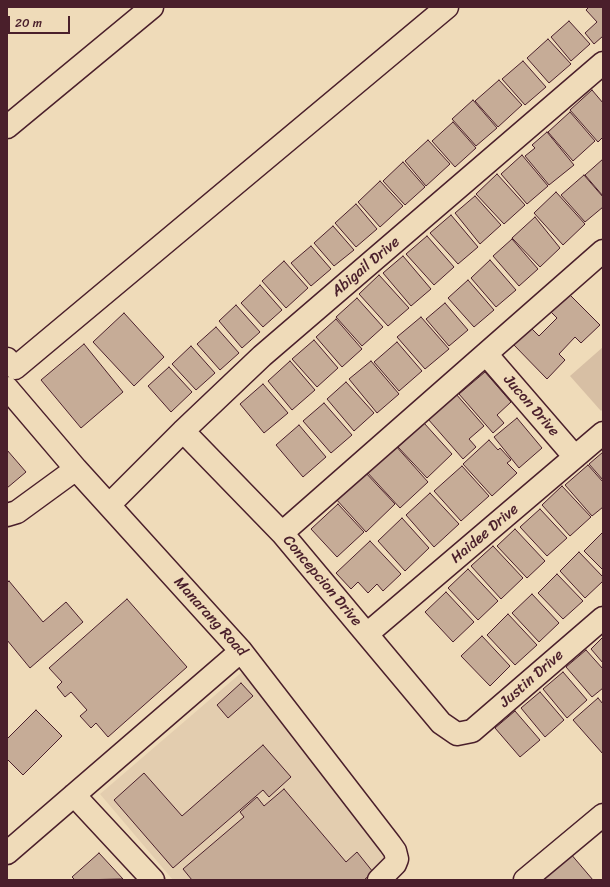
<!DOCTYPE html>
<style>
body{margin:0}
#map{position:relative;width:610px;height:887px;overflow:hidden;background:#efdbb9;font-family:Sriracha,sans-serif}
canvas{display:block}
.frame{position:absolute;inset:0;border:8px solid #4a1f2b;pointer-events:none}
.scale{position:absolute;left:8px;top:16px;width:62px;height:18px;box-sizing:border-box;border:2px solid #4a1f2b;border-top:0;padding-left:5px;font-size:12px;line-height:14px;white-space:nowrap;color:#4a1f2b;-webkit-text-stroke:3px #efdbb9;paint-order:stroke}
</style>
<div id="map">
<canvas width="610" height="887"></canvas>
<div class="frame"></div>
<div class="scale">20 m</div>
</div>
<script>
const context = document.querySelector('canvas').getContext('2d');
context.lineJoin = 'round';
function fillPath(path, color) {
  context.fillStyle = color;
  context.fill(path, 'evenodd');
}
function toPath(rows) {
  const path = new Path2D();
  for (const r of rows) {
    path.moveTo(r[0], r[1]);
    for (let i = 2; i < r.length; i += 2) path.lineTo(r[i], r[i + 1]);
  }
  return path;
}
function trace(path, color, width, dash) {
  context.strokeStyle = color;
  context.lineWidth = width;
  context.lineCap = dash ? 'butt' : 'round';
  context.setLineDash(dash || []);
  context.stroke(path);
}
function label(font, color, halo, rows, align = 'center') {
  context.font = font + ' Sriracha,sans-serif';
  context.lineWidth = 4;
  context.setLineDash([]);
  context.textBaseline = 'middle';
  context.strokeStyle = halo;
  context.fillStyle = color;
  for (const [text, x, y, turn = 0] of rows) {
    context.save();
    context.translate(x, y);
    context.rotate((+turn || 0) * Math.PI / 180);
    context.textAlign = isNaN(turn) ? turn : align;
    if (halo) context.strokeText(text, 0, 0);
    context.fillText(text, 0, 0);
    context.restore();
  }
}
fillPath(toPath([
 [242,672,389,861,368,880,173,880,100,794]
]), '#e3cdaf');
fillPath(toPath([
 [603,347,603,409,601,411,570,376]
]), '#d7bfa4');
const building = toPath([
 [589,7,603,7,603,36,594,44,585,33,597,22,586,10,589,7],
 [569,21,590,44,571,61,551,37,569,21],
 [548,39,571,64,549,83,527,58,548,39],
 [523,61,546,87,525,105,502,79,523,61],
 [499,80,522,105,498,127,475,101,499,80],
 [592,90,603,103,603,137,598,142,570,110,592,90],
 [473,100,497,128,476,146,452,119,473,100],
 [570,112,595,141,573,161,548,132,570,112],
 [453,122,476,148,455,167,432,141,453,122],
 [547,132,574,165,549,185,525,156,535,148,532,145,547,132],
 [428,140,450,164,426,186,405,161,428,140],
 [522,155,548,186,527,204,501,174,522,155],
 [603,159,603,196,585,175,603,159],
 [403,162,425,187,405,205,383,181,403,162],
 [497,174,525,205,504,224,476,194,497,174],
 [584,175,603,197,603,207,585,222,561,195,584,175],
 [380,181,403,206,380,227,358,202,380,181],
 [556,192,585,224,563,245,534,213,556,192],
 [475,196,501,225,480,244,455,213,475,196],
 [356,204,377,229,356,247,335,223,356,204],
 [451,215,478,247,458,264,430,233,451,215],
 [535,217,560,248,540,267,512,238,535,217],
 [333,226,354,250,334,266,314,243,333,226],
 [427,236,454,267,434,285,406,254,427,236],
 [512,239,538,269,519,286,493,256,512,239],
 [311,246,331,269,311,286,291,263,311,246],
 [403,256,431,289,411,306,383,273,403,256],
 [490,260,516,290,496,307,471,278,490,260],
 [284,261,308,288,286,308,262,281,284,261],
 [379,275,409,308,388,326,359,294,379,275],
 [468,280,494,310,474,327,448,298,468,280],
 [260,285,282,310,263,327,241,303,260,285],
 [569,294,600,325,581,343,575,337,559,354,565,360,547,379,513,344,530,327,539,336,557,318,551,312,569,294],
 [357,298,383,327,362,346,336,317,357,298],
 [445,303,468,330,449,346,426,319,445,303],
 [236,305,260,332,242,348,219,321,236,305],
 [124,313,164,357,134,386,93,342,124,313],
 [421,317,449,349,425,369,397,337,421,317],
 [336,319,362,349,342,367,316,337,336,319],
 [216,327,239,353,220,370,197,344,216,327],
 [314,340,338,368,317,387,292,359,314,340],
 [397,342,422,371,399,391,374,362,397,342],
 [84,344,123,392,81,428,41,380,84,344],
 [191,346,215,373,196,390,172,364,191,346],
 [290,361,315,390,292,410,268,381,290,361],
 [371,361,399,394,377,413,349,379,371,361],
 [169,367,192,392,171,412,148,386,169,367],
 [485,372,511,402,497,415,504,423,493,433,459,394,485,372],
 [346,382,374,413,354,431,327,399,346,382],
 [263,384,288,413,264,433,240,404,263,384],
 [456,394,484,426,469,439,476,447,463,459,428,419,456,394],
 [324,403,352,435,331,453,303,421,324,403],
 [517,418,542,448,519,468,494,437,517,418],
 [424,423,452,454,427,478,398,447,424,423],
 [299,425,326,457,303,477,276,445,299,425],
 [489,440,498,450,500,448,511,460,507,463,517,473,492,496,463,464,489,440],
 [395,445,428,482,400,508,366,471,395,445],
 [7,450,26,472,7,488,7,450],
 [603,452,603,480,589,464,603,452],
 [588,465,603,482,603,507,592,516,565,485,588,465],
 [462,466,489,496,461,521,434,491,462,466],
 [364,471,395,504,366,532,335,498,364,471],
 [562,486,591,517,570,536,542,505,562,486],
 [430,493,459,524,434,547,406,515,430,493],
 [338,504,364,532,337,557,311,529,338,504],
 [540,509,567,538,547,556,520,527,540,509],
 [402,518,429,548,405,571,378,541,402,518],
 [515,529,545,561,527,578,497,546,515,529],
 [603,532,603,570,584,551,603,532],
 [370,541,401,574,383,591,377,584,368,593,358,582,351,589,336,573,370,541],
 [493,546,523,578,501,599,471,566,493,546],
 [579,552,603,577,603,581,585,598,560,571,579,552],
 [468,569,498,601,478,620,448,588,468,569],
 [557,574,583,601,563,619,538,593,557,574],
 [9,581,43,622,66,602,83,622,30,668,7,640,7,583,9,581],
 [446,592,474,622,453,642,425,612,446,592],
 [532,594,559,623,539,642,512,613,532,594],
 [127,599,187,667,108,737,96,723,91,728,80,716,87,710,71,692,65,697,57,687,62,682,49,668,127,599],
 [508,614,537,645,515,665,487,635,508,614],
 [482,636,510,666,490,686,461,656,482,636],
 [603,637,603,663,591,649,603,637],
 [586,650,603,669,603,688,592,697,566,667,586,650],
 [563,672,587,700,567,718,543,689,563,672],
 [241,683,253,696,228,718,217,705,241,683],
 [540,692,564,720,545,737,521,708,540,692],
 [598,698,603,704,603,754,573,720,598,698],
 [36,710,62,736,23,775,7,759,7,739,36,710],
 [515,711,540,740,520,757,495,728,515,711],
 [263,745,291,777,269,797,263,790,173,868,114,800,144,773,182,816,263,745],
 [284,789,346,862,357,852,373,872,364,880,192,880,183,869,244,817,240,812,257,797,264,806,284,789],
 [99,853,123,879,75,880,72,877,99,853],
 [570,853,593,880,545,880,542,877,570,853]
]);
fillPath(building, '#c6ac97');
trace(building, '#4a1f2b', 1);
const street = toPath([
 [7,127,152,7],
 [486,354,575,457],
 [7,359,15,368,447,7],
 [7,388,76,469,241,651,390,844,395,851,397,859,395,864,379,880],
 [183,431,282,533,441,723,457,734,472,731,603,618],
 [109,505,183,431,262,356,603,63],
 [7,515,17,512,76,469],
 [282,533,603,251],
 [367,634,603,433],
 [74,795,153,880],
 [7,853,241,651],
 [525,880,603,815]
]);
trace(street, '#4a1f2b', 25);
trace(street, '#efdbb9', 22);
label('15px', '#4a1f2b', '#efdbb9', [
 ["Abigail Drive",366,267,-40],
 ["Jucon Drive",531,406,49],
 ["Haidee Drive",485,534,-40],
 ["Concepcion Drive",322,581,50],
 ["Manarang Road",210,617,48],
 ["Justin Drive",532,679,-41]
]);
</script>
